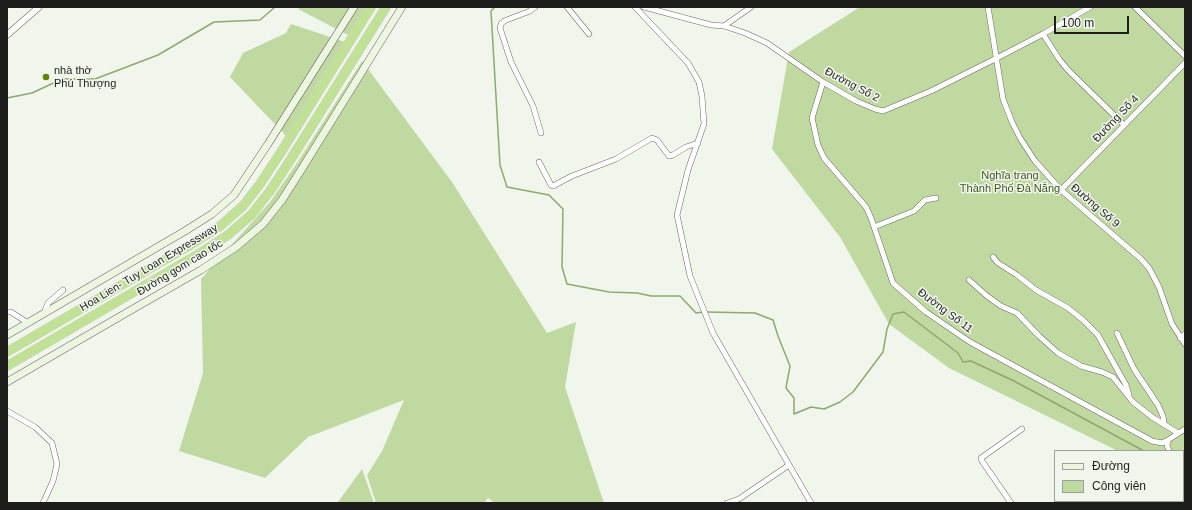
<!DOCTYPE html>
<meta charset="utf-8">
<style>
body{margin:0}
#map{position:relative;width:1192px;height:510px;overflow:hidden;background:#f1f6ed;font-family:Helvetica,sans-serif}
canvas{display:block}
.frame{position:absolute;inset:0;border:8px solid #1d1e1b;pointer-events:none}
.legend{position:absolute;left:1054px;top:450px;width:130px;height:52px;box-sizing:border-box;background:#f1f6ed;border:1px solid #9ca099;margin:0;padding:5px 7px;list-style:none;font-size:12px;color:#1d1e1b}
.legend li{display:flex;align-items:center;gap:8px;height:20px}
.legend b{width:20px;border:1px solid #9ca099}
.scale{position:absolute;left:1054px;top:16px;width:75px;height:18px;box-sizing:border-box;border:2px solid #1d1e1b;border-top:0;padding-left:5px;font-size:12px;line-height:14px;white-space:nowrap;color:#1d1e1b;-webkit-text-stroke:3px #f1f6ed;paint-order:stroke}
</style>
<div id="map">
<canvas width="1192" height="510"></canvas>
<div class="frame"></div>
<ul class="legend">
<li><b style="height:5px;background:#ecf6e0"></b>Đường</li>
<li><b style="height:11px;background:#c0d9a1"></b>Công viên</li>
</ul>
<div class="scale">100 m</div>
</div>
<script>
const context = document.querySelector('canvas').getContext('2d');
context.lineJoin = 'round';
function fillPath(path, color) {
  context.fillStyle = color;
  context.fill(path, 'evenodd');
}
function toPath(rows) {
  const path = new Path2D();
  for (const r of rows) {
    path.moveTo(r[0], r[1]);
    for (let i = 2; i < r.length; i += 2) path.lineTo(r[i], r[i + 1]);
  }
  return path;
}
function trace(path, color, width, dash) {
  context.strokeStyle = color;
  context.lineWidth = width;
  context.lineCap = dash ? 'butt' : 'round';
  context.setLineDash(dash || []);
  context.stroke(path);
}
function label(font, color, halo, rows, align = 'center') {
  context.font = font + ' Helvetica,sans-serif';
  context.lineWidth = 3;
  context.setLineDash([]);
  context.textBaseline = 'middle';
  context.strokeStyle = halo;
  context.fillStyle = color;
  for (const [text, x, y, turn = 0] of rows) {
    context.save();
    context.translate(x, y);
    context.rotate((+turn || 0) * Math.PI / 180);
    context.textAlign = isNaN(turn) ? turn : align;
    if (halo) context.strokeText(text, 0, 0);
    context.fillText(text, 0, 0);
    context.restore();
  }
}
fillPath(toPath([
 [303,7,366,7,350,36,298,9],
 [860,7,1185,7,1185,486,1183,485,1183,451,1118,451,949,368,889,324,840,237,772,149,789,52],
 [291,24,348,43,287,137,230,77,243,53,286,33],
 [362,61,452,182,547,333,576,322,565,387,604,503,495,503,488,498,484,503,376,503,367,475,382,451,404,400,308,437,265,478,179,451,203,373,201,279,270,202,297,163],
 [362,469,374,503,337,503,338,502]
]), '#c0d9a1');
trace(toPath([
 [495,7,491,11,500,165,507,187,549,195,563,209,562,267,567,284,609,292,637,293,651,296,680,296,696,313,703,312],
 [7,98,32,93,62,79,95,79,158,55,214,22,260,20,275,7],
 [707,312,755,313,773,320,778,336,790,366,786,388,794,398,794,414,811,407,824,409,840,402,853,392,883,352,887,329,893,314,904,312,958,353,963,362,971,361,1014,381,1144,451],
 [1148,503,1148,501]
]), '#8fa86e', 1.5);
const minor = toPath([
 [535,7,530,11,504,21,501,24,500,28,511,62,533,106,541,133],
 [567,7,589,34],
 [635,7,688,63,699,82,702,96,704,124,688,170,677,215,690,276,713,333,811,503],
 [644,7,711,25,724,26,745,33,767,43,823,82,856,101,875,109,883,111,931,91,997,58,1043,34,1090,7],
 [988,7,1003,99,1012,122,1020,138,1035,161,1061,190,1141,259,1149,268,1159,287,1172,324,1185,344],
 [1135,7,1185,56],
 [724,26,751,7],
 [1043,34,1059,59,1068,70,1124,125],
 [823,82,812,118,818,145,824,158,866,207,871,218,893,283,926,312,970,342,1152,441,1162,443,1168,440,1185,429],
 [539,162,551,185,553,186,572,176,616,159,652,138,657,140,669,156,673,155,686,147,698,143],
 [1061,190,1185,63],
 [874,227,914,211,925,200,936,198],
 [993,257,998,263,1017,275,1036,290,1068,308,1083,320,1098,335,1104,346,1126,385,1129,395],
 [969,280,987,296,1001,306,1017,313,1039,336,1058,353,1081,366,1102,372,1113,377,1133,402,1152,417,1178,433],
 [7,312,11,312,28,323],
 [44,313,48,303,63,290],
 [1117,333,1134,369,1158,405,1163,416,1164,425],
 [1180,338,1185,334],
 [7,411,35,427,52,443,57,464,53,481,43,503],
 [1168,440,1167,445,1169,451],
 [1183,472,1185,475],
 [1083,501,1083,503],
 [727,503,739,499,789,465],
 [1011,503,982,461,981,458,1022,429]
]);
const tertiary = toPath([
 [7,35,39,7]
]);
const secondary = toPath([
 [7,335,185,231,212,214,234,195,268,144,354,7],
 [7,382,126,313,201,270,236,247,263,224,282,200,303,167,402,7]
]);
const motorway = toPath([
 [7,352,190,245,220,226,243,206,260,184,281,152,371,7],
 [7,366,197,255,228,235,252,214,270,191,291,159,386,7]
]);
trace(minor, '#686b64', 6);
trace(tertiary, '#686b64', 7);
trace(secondary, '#686b64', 8);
trace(motorway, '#d2d2d1', 10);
trace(minor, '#fff', 5);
trace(tertiary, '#fff', 6);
trace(secondary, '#ecf6e0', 7);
trace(motorway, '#c0e196', 9);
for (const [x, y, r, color] of [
 [46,77,4,"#5d8407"]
]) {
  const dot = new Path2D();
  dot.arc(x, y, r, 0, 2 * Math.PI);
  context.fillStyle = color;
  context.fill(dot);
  trace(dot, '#f1f6ed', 1.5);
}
label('11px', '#1d1e1b', '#f1f6ed', [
 ["nhà thờ",54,71],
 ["Phú Thượng",54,84]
], 'left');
label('11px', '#1d1e1b', '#f1f6ed', [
 ["Đường Số 2",852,85,28],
 ["Đường Số 4",1116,119,-46],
 ["Đường Số 9",1095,206,41],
 ["Hoa Lien- Tuy Loan Expressway",149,268,-31],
 ["Đường gom cao tốc",180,268,-31],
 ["Đường Số 11",945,311,37]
]);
label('11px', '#3f551d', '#f1f6ed', [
 ["Nghĩa trang",1010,176],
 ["Thành Phố Đà Nẵng",1010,189]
]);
</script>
